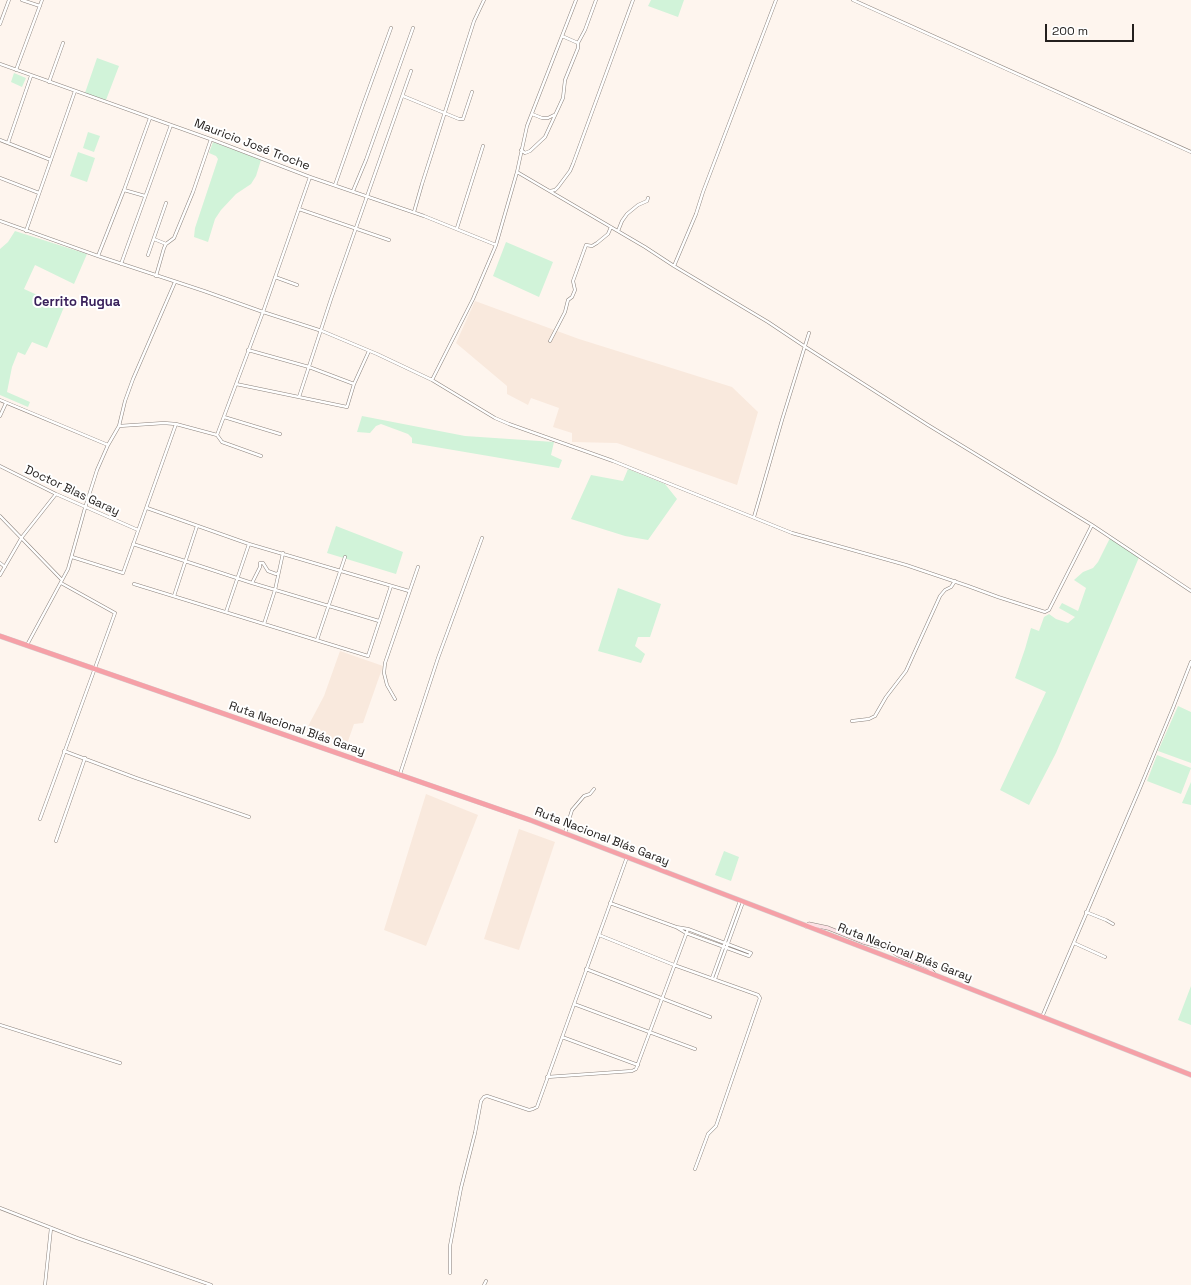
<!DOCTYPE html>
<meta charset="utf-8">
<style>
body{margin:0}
#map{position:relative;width:1191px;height:1285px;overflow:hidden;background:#fef5ee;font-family:"Space Grotesk",sans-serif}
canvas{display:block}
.scale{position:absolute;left:1045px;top:24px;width:89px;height:18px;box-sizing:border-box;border:2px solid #24201e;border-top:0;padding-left:5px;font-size:12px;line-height:14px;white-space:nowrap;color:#24201e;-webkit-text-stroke:3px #fff;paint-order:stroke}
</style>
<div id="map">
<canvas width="1191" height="1285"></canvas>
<div class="scale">200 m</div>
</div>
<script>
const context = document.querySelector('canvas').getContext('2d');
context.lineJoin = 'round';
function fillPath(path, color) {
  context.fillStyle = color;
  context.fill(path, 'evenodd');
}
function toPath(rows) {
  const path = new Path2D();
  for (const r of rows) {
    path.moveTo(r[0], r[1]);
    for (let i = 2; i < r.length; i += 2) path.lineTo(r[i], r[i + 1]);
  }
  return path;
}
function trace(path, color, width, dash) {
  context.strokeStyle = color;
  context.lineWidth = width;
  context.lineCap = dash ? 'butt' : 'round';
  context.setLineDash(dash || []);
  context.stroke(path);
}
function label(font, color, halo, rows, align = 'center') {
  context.font = font + ' "Space Grotesk",sans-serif';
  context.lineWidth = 4;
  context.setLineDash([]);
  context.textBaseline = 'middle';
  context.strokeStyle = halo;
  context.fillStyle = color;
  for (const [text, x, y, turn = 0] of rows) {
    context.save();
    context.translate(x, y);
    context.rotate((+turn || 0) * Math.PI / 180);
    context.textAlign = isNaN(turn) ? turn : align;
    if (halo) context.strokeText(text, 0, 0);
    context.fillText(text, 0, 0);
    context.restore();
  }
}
fillPath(toPath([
 [475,301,579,339,732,387,758,412,737,485,617,443,572,442,572,433,553,427,559,408,531,398,528,405,507,394,507,386,456,343],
 [340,651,383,666,363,723,354,724,347,744,306,730,324,696],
 [426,794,478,815,426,946,384,930],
 [519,829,555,842,519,950,484,939]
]), '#f9e9dd');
fillPath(toPath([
 [651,0,684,0,678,17,648,6],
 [97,58,119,66,106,100,85,93],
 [14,73,26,78,22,87,11,82],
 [88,132,100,136,94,152,83,148],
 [213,142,261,160,256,176,251,184,236,194,221,210,215,219,208,242,194,237,195,228,218,159,216,156,209,153],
 [78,152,95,158,87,182,70,176],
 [15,231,87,254,74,284,35,265,24,289,64,307,47,348,32,342,25,355,18,352,12,367,7,392,30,402,28,407,0,395,0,249,8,242],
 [506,242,553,262,539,297,493,276],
 [362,416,465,436,554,442,551,455,562,460,559,468,412,443,412,438,408,434,381,424,376,426,370,433,357,432],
 [628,469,665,484,677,499,648,540,625,536,571,519,591,475,623,481],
 [336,526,403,552,396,574,327,553],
 [1111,536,1140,555,1056,753,1029,805,1000,790,1046,692,1015,678,1025,649,1031,628,1039,631,1044,617,1049,614,1056,619,1068,623,1075,617,1059,608,1062,603,1078,611,1086,588,1074,580,1083,572,1093,568,1098,562],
 [618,588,661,604,650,637,638,637,635,646,645,654,641,663,598,651],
 [1178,706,1191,712,1191,763,1158,751],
 [1157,755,1191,768,1181,794,1147,781],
 [1191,782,1191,805,1182,803],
 [724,851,739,857,731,881,715,875],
 [1191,986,1191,1025,1178,1020]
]), '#d1f3d9');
const street = toPath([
 [22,0,40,6],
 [853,0,1191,152],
 [0,24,9,0],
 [562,36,578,43],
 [0,64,213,140,310,177,424,216,496,245],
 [16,70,42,0],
 [49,82,63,43],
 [403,96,459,119,463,119,472,92],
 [532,114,542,118,548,118,554,115],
 [0,140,51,160],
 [8,143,31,76],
 [521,150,525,153,530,151,545,137,563,98,565,80,578,48,578,43,585,30,596,0],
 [517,172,527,126,576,0],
 [0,178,39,193],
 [335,185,363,105,391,28],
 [124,190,145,196],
 [353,191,366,160,413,28],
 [550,191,555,190,558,187,570,171,573,164,633,0],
 [299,209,389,240],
 [414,212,422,184,474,21,484,0],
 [0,221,98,256,204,291,263,312,322,331,377,354,432,380,495,418,509,424,613,461,792,533,906,565,968,586,998,597,1045,612,1049,610,1092,525],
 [457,228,483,146],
 [26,231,75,91],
 [618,231,622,221,627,214,638,205,647,201,648,198],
 [154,239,166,244],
 [148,255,166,203],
 [98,256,124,190,150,118],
 [121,264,171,125],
 [674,266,696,214,703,192,776,0],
 [156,276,164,248,166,244,174,238,193,192,211,139],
 [275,277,297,285],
 [550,341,565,312,568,300,572,297,575,290,573,281,586,245,592,246,597,243,608,234,611,227],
 [248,350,309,367,354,384],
 [432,380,473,299,496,245,517,172,645,247,674,266,768,322,804,346,928,425,1092,525,1191,591],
 [236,384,347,407,354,384,369,351],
 [299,397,331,299,411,71],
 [0,400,108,445],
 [0,416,6,403],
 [224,417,280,434],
 [119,426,164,423,176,424,217,435,263,312,310,177],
 [217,435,222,442,261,456],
 [0,466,56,494,138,530],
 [147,508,249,544,409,591],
 [0,516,62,580],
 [754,517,782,420,809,333],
 [133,544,252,583,379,621],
 [72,557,123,573,176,424],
 [0,563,5,567],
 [0,575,22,537,56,494],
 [252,583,260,567,260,563,263,563,268,571,276,574,278,573],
 [134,584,368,656,391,586],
 [174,596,197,526],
 [226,612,249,544],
 [264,624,275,590,283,553],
 [317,640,345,557],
 [27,645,68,569,85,508,97,470,108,445,119,426,125,401,133,379,175,282],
 [395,699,387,685,384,673,385,663,418,567],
 [852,721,869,719,875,716,886,697,906,671,940,596,945,590,951,587,955,581],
 [64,751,136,778,249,817],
 [400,774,438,658,482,538],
 [40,819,115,613,61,583],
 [565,833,572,810,584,796,590,794,594,789],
 [56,841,85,758],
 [610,903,676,927,686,933,749,956,751,953,688,929,676,927],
 [1086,912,1106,920,1113,924],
 [599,935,674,965,758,995,760,998,716,1126,708,1134,695,1169],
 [1074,943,1105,957],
 [586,969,710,1017],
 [712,978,740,901],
 [715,979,743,902],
 [574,1004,695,1049],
 [1042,1017,1140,788,1173,708,1191,662],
 [0,1025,120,1063],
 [562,1037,638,1065],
 [547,1077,632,1071,636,1069,688,929],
 [0,1208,77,1238,211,1285],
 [450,1273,450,1246,461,1188,475,1133,481,1101,484,1097,487,1096,529,1110,533,1109,537,1107,627,857],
 [45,1285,51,1228],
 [484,1285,486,1281]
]);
const secondary = toPath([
 [806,926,809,924,828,928,863,942,889,949,898,955,929,968,934,974]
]);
const highway = toPath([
 [0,636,530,820,935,975,1191,1075]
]);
trace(street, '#8c837d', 3.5);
trace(secondary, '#8c837d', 4.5);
trace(highway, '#d3d2d2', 5.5);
trace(street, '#fff', 2.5);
trace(secondary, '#fce2e5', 3.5);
trace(highway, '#f6a0a7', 4.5);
label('12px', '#24201e', '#fff', [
 ["Mauricio José Troche",252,145,21],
 ["Doctor Blas Garay",72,491,25],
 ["Ruta Nacional Blás Garay",297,729,19],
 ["Ruta Nacional Blás Garay",602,837,21],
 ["Ruta Nacional Blás Garay",905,953,21]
]);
label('bold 13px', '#39205a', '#fff', [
 ["Cerrito Rugua",77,302]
]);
</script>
